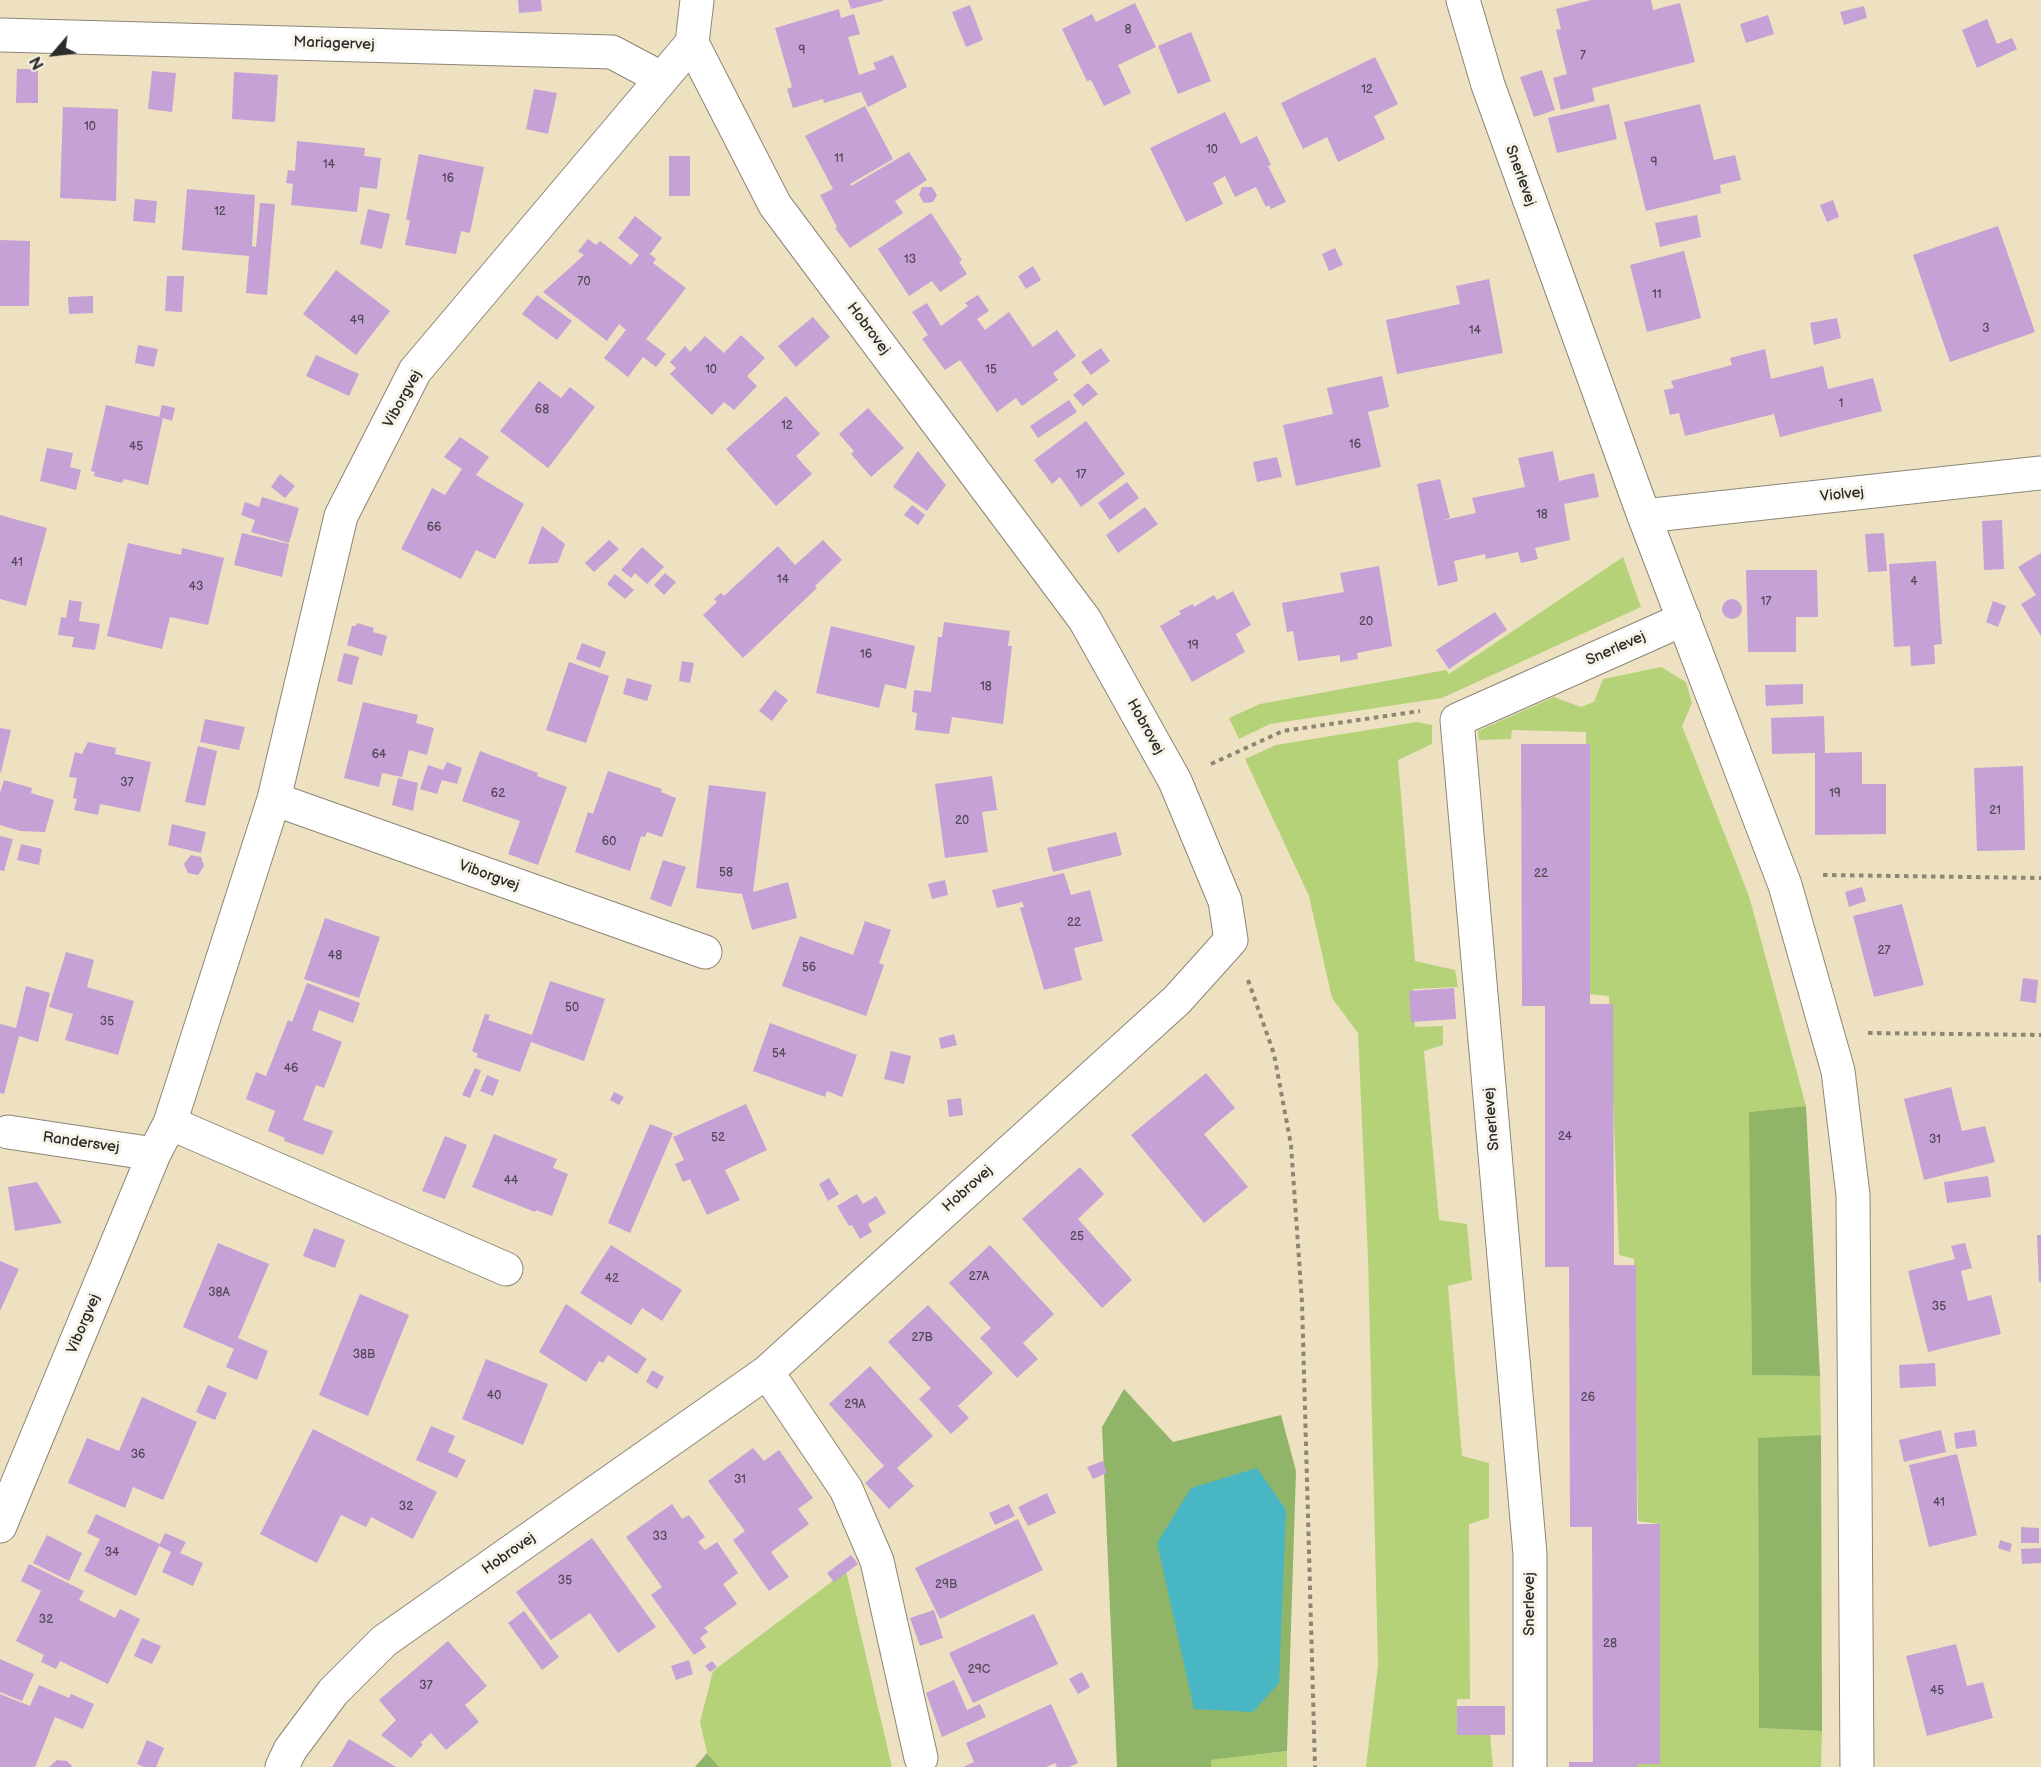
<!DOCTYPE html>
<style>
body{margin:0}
#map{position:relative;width:2041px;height:1767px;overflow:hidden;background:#ede1c1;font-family:"Balsamiq Sans",sans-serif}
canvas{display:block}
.north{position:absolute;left:24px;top:24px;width:60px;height:60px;-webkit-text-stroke:4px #f7f3e8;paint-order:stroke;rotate:242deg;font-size:16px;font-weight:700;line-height:24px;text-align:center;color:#2b2b2b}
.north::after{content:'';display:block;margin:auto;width:21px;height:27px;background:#2b2b2b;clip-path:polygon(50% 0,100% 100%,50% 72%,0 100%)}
</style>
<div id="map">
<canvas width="2041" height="1767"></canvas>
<div class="north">N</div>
</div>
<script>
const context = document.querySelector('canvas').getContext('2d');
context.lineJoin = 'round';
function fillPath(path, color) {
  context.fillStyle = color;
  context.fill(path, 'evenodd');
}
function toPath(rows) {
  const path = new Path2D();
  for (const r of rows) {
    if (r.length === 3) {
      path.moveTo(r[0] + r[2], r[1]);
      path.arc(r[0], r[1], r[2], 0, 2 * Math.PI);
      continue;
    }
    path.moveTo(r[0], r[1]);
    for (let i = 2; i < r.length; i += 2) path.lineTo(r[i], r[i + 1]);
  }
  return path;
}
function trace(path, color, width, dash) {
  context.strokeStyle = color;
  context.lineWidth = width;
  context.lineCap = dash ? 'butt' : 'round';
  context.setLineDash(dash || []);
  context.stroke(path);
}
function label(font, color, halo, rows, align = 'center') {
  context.font = font + ' "Balsamiq Sans",sans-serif';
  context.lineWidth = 6;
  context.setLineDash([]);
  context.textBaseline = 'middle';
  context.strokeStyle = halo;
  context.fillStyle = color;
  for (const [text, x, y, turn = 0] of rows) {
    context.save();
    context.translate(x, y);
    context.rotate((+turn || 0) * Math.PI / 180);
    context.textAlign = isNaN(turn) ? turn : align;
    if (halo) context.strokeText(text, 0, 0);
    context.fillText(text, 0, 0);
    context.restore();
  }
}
fillPath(toPath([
 [1623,557,1641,607,1442,698,1270,724,1239,739,1229,718,1260,704,1446,670,1449,674],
 [1661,667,1686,682,1692,703,1682,726,1749,896,1806,1106,1750,1112,1752,1375,1820,1376,1821,1435,1758,1439,1759,1728,1822,1731,1821,1767,1637,1767,1659,1524,1638,1521,1634,1259,1619,1255,1609,996,1588,994,1586,732,1512,730,1511,739,1479,740,1478,731,1554,697,1581,707,1594,702,1603,679],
 [1417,722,1432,725,1432,744,1398,760,1415,961,1455,970,1458,987,1413,989,1415,1027,1443,1026,1443,1045,1424,1051,1439,1220,1467,1224,1472,1280,1448,1286,1462,1456,1489,1463,1489,1518,1469,1524,1470,1699,1457,1699,1457,1733,1490,1733,1493,1767,1366,1767,1378,1665,1368,1258,1358,1033,1332,998,1309,896,1245,759,1276,745],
 [846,1571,892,1767,719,1767,707,1753,700,1722,713,1671],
 [1287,1751,1287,1767,1211,1767,1211,1760]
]), '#b5d278');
fillPath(toPath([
 [1806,1106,1820,1376,1752,1375,1749,1112],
 [1124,1389,1173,1442,1281,1415,1296,1471,1287,1751,1211,1760,1211,1767,1117,1767,1102,1427],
 [1821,1435,1822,1731,1759,1728,1758,1438],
 [707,1753,719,1767,695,1767]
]), '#90b468');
fillPath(toPath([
 [1257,1468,1286,1510,1279,1683,1253,1712,1194,1709,1157,1543,1191,1488]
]), '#49b7c3');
fillPath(toPath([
 [518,0,541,0,542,11,519,13],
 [848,0,883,0,883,1,851,9],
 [1591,0,1651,0,1653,10,1680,3,1695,62,1592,88,1595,101,1561,110,1553,78,1567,74,1556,30,1561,29,1556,9],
 [1135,3,1156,47,1118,65,1131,93,1104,106,1091,80,1087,81,1062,29,1092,14,1096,22],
 [970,5,983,40,966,47,952,12],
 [1864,6,1867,18,1844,25,1840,12],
 [839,9,841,18,854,14,860,34,848,37,859,75,876,69,873,63,893,55,907,87,868,107,861,92,824,103,823,99,793,108,787,89,792,87,775,28],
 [1768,15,1774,34,1746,43,1740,24],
 [1987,19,1997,44,2012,38,2017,49,1977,68,1962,30],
 [1191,32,1211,81,1178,94,1158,46],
 [1375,57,1398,104,1374,116,1385,139,1338,162,1327,137,1303,149,1281,103],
 [17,69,38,69,38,103,16,103],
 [1542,70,1555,110,1534,117,1520,77],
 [152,71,176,73,172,112,148,109],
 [234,72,278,75,275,122,232,119],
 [534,89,557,93,548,134,526,129],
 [1609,104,1617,139,1557,153,1548,118],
 [1700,104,1714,160,1735,155,1741,180,1720,185,1721,193,1646,211,1624,122],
 [865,106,893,159,850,184,851,186,909,152,927,180,895,201,903,213,850,248,835,228,837,227,820,195,833,189,805,136],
 [63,107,118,109,116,201,60,198],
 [1225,112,1241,144,1257,136,1271,165,1268,166,1286,202,1271,209,1269,205,1266,207,1256,187,1235,197,1225,176,1213,183,1223,204,1186,222,1150,148],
 [297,141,365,148,364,156,381,158,377,189,360,187,357,212,291,205,293,184,286,183,288,170,295,171],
 [419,154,484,167,470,233,461,231,456,254,405,245,410,221,406,219],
 [669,156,690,156,690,196,669,196],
 [922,187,932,187,937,195,933,202,924,203,919,195],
 [187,189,255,195,252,246,256,247,260,203,275,204,267,295,246,293,249,256,182,250],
 [135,199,157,201,155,223,133,221],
 [1833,200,1839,217,1827,222,1820,205],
 [368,209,390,214,382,249,360,244],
 [931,213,962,260,959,262,967,274,940,292,932,281,909,296,878,249],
 [1697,215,1701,237,1660,247,1655,223],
 [635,216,662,238,650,254,656,259,653,263,686,288,646,339,666,354,656,367,643,357,628,377,604,358,626,330,619,324,607,341,543,292,584,255,578,251,588,239,596,245,600,241,631,265,639,255,618,238],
 [1998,226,2035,332,1950,362,1913,255],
 [0,240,30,241,29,306,0,306],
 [1335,248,1343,265,1329,271,1322,254],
 [1684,251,1701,318,1647,332,1630,265],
 [1033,266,1041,280,1026,289,1018,276],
 [336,270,390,311,356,355,303,314],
 [167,276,184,276,182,312,165,311],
 [1489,279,1503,353,1397,374,1386,320,1460,304,1456,286],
 [537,295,572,321,557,340,522,314],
 [978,295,989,311,977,319,985,330,1009,312,1033,347,1057,330,1076,356,1053,373,1058,380,1022,406,1016,398,997,412,960,360,945,370,922,339,928,335,912,312,927,303,941,326,968,306,965,303],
 [93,296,93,313,69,314,68,297],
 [813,317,830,337,796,367,778,346],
 [1837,318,1841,338,1814,345,1810,323],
 [741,335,765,358,747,376,757,386,734,410,724,402,712,415,670,374,676,368,670,362,685,346,690,352,705,336,724,353],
 [138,345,158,349,154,367,135,363],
 [1101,348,1110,361,1091,375,1081,362],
 [1765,349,1771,379,1823,366,1828,389,1873,378,1882,411,1780,437,1774,414,1685,436,1679,413,1670,415,1664,390,1674,388,1671,381,1732,365,1730,358],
 [316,355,359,374,349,396,306,376],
 [1382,376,1389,407,1368,412,1381,467,1296,486,1283,425,1333,414,1327,388],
 [539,381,561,398,570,387,595,407,548,468,500,431],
 [1088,383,1098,394,1083,406,1073,395],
 [786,396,820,434,796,456,812,474,776,506,726,449],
 [1069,400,1077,412,1038,438,1030,426],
 [106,405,159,417,162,405,175,408,172,421,163,418,148,485,124,479,122,483,94,476,95,472,91,471],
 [868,408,904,448,871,477,851,454,854,451,839,434],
 [1086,421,1125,474,1081,507,1060,477,1052,484,1034,460],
 [460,437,489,457,476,475,524,504,495,559,476,550,461,579,401,549,432,488,445,495,462,469,444,457],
 [47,448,73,453,70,467,81,470,76,490,40,481],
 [918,451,946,485,927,511,893,487],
 [1553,451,1559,481,1594,473,1599,497,1564,504,1570,540,1535,548,1538,559,1521,563,1518,552,1486,559,1485,554,1454,561,1458,581,1438,586,1417,484,1440,479,1450,518,1440,521,1476,513,1472,498,1525,487,1518,458],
 [1277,457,1282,477,1257,482,1253,462],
 [280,474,295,486,285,498,271,487],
 [1127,482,1139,498,1110,520,1098,503],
 [262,497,299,508,289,543,251,532,255,520,241,515,245,502,259,507],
 [912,505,925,515,918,525,904,515],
 [1145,507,1158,524,1118,553,1106,535],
 [0,515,47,528,26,606,0,599],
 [2002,520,2004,569,1984,570,1982,521],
 [542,526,565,544,558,563,528,564],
 [242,533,289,544,282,577,234,565],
 [1884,533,1887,571,1868,572,1865,534],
 [609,540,619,549,594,572,585,563],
 [823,540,842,560,815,586,817,588,743,658,703,615,717,602,714,599,721,593,724,596,778,546,795,565],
 [128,543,181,555,182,548,224,558,208,625,170,617,162,649,107,636],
 [642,547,664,567,647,584,635,573,631,578,621,570],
 [2041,553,2041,636,2021,604,2036,595,2018,567],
 [1936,561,1942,644,1934,645,1935,664,1911,666,1910,646,1894,647,1889,564],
 [1379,566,1392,646,1357,653,1358,659,1340,662,1340,655,1298,661,1293,631,1287,632,1282,603,1344,592,1340,573],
 [1746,570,1817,570,1818,617,1796,617,1796,652,1748,652],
 [665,573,676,582,664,595,654,585],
 [615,574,634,590,625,599,607,584],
 [1233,591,1251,625,1236,634,1245,652,1192,682,1160,626,1181,614,1179,611,1193,604,1194,607,1214,595,1217,600],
 [1732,609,10],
 [69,600,82,602,79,621,100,624,95,650,72,647,74,637,58,635,61,617,66,618],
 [1993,601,2006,606,1998,627,1986,622],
 [1495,612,1507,630,1449,669,1436,650],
 [944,622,1010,631,1008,646,1012,646,1003,724,952,717,949,734,915,730,917,713,912,712,914,690,931,692,938,637,942,637],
 [357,623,374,628,373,632,387,636,382,656,347,645,352,626,356,626],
 [831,626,915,646,906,689,885,684,879,708,816,693],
 [582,643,606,652,600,668,576,659],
 [344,653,359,657,352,685,337,681],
 [682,661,694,663,690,683,679,681],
 [569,662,609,676,586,743,546,730],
 [627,678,652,685,647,701,623,694],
 [1803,684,1803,704,1766,706,1765,685],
 [775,690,788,700,772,721,759,711],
 [363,702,418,715,416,723,434,728,427,755,409,750,402,777,382,773,379,787,344,778],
 [1824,716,1825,753,1862,752,1862,784,1886,784,1886,834,1815,835,1815,753,1772,754,1771,718],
 [205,719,245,727,239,750,200,742],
 [0,728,11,730,1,772,0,772],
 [88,742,116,748,115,754,151,762,140,812,100,804,98,815,74,810,77,799,73,798,77,778,69,777,75,752,82,754],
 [1521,744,1590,744,1590,1004,1613,1004,1614,1265,1636,1265,1637,1524,1660,1524,1660,1764,1637,1764,1637,1767,1569,1767,1569,1762,1593,1762,1592,1527,1570,1527,1569,1267,1545,1267,1545,1006,1522,1006],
 [198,746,217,751,205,806,185,802],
 [480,751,538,773,537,776,567,787,538,865,508,854,520,821,462,801],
 [447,762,462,768,457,784,442,780,437,794,420,789,428,765,443,770],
 [2023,766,2025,850,1977,851,1974,768],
 [608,771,662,789,661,792,676,798,662,837,647,832,645,837,641,836,630,871,575,852,588,812,593,814],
 [992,776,997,810,982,812,988,852,945,858,935,784],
 [398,778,418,783,413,811,392,805],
 [4,780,32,788,31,793,54,800,45,832,20,831,0,825,0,793],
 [709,785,766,792,753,892,788,882,797,918,752,930,742,894,696,888],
 [172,824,206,832,201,853,168,845],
 [1116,832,1122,855,1053,872,1047,848],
 [0,836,13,839,4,871,0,870],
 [21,844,42,849,39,865,17,860],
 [191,855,201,857,204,866,198,875,188,873,184,864],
 [663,860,686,867,671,907,650,899],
 [1064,873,1071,895,1090,890,1103,941,1074,948,1082,980,1044,990,1020,908,1024,907,1022,902,997,908,992,890],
 [945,880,948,895,932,899,928,884],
 [1862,887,1866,901,1849,907,1845,892],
 [1902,904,1924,985,1874,997,1853,916],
 [325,918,380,937,359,998,304,979],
 [865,921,891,930,879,963,884,965,866,1016,782,986,800,936,853,955],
 [66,952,94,960,87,987,134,1001,118,1055,65,1040,73,1014,49,1007],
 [2023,978,2038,980,2036,1003,2020,1001],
 [550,981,605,999,584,1061,531,1042,520,1072,476,1057,478,1054,472,1051,485,1014,490,1015,488,1020,532,1035],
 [307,983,360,1003,353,1023,319,1010,312,1030,342,1042,324,1088,316,1085,303,1120,333,1131,323,1155,284,1141,285,1138,268,1131,275,1111,246,1099,256,1072,266,1076,288,1020,292,1022],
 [26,986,50,993,38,1042,19,1036,4,1094,0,1093,0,1024,16,1028],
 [1454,988,1456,1019,1411,1022,1409,991],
 [770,1023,857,1055,842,1097,827,1091,825,1097,753,1071],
 [954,1034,957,1045,941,1049,939,1038],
 [891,1051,911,1056,904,1084,884,1079],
 [475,1068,481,1071,470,1098,462,1095],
 [1206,1073,1235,1108,1204,1134,1248,1187,1204,1223,1131,1135],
 [487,1075,499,1080,493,1096,480,1091],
 [1951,1087,1962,1131,1985,1126,1995,1162,1924,1180,1904,1099],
 [614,1092,624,1097,619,1105,610,1100],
 [961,1098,963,1115,949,1117,947,1100],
 [746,1104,767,1150,725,1170,740,1200,707,1215,690,1179,683,1182,675,1164,684,1160,673,1137],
 [650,1124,673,1133,630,1233,608,1223],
 [494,1134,557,1159,553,1168,568,1174,552,1216,536,1210,535,1212,472,1187],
 [445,1136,467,1145,445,1199,422,1191],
 [1080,1167,1104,1194,1078,1219,1132,1280,1102,1308,1022,1219],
 [1988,1176,1991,1197,1947,1203,1944,1182],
 [829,1178,839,1194,828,1201,819,1184],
 [37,1182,62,1223,15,1231,8,1187],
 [857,1194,863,1204,876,1196,886,1213,868,1224,872,1232,860,1239,852,1225,849,1226,837,1206],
 [314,1228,345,1240,335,1268,303,1256],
 [2037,1235,2041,1235,2041,1282,2039,1282],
 [218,1243,269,1264,238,1338,268,1351,257,1380,226,1367,234,1349,183,1327],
 [1965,1243,1972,1268,1961,1271,1968,1301,1991,1295,2001,1334,1928,1352,1908,1271,1955,1259,1951,1246],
 [611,1245,682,1290,662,1321,642,1308,631,1325,580,1293],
 [990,1245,1054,1314,1023,1343,1038,1359,1017,1378,980,1338,991,1328,949,1283],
 [0,1261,19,1269,0,1311],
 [360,1294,409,1315,368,1416,319,1395],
 [566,1304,647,1359,637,1374,608,1355,603,1363,599,1361,586,1382,539,1352],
 [928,1305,993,1373,958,1406,969,1418,951,1434,919,1399,931,1388,888,1342],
 [486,1359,548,1384,523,1445,462,1419],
 [1935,1363,1936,1386,1900,1388,1899,1365],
 [870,1366,933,1436,897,1468,914,1486,889,1509,865,1483,884,1466,829,1404],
 [652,1370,664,1377,657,1389,646,1382],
 [208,1385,227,1393,215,1420,196,1412],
 [142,1397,197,1422,163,1500,133,1487,125,1508,68,1483,87,1438,119,1451],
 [431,1426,455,1436,448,1452,466,1460,457,1478,416,1460],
 [313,1429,437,1492,413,1539,371,1517,366,1527,341,1515,317,1563,260,1534],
 [1941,1430,1946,1452,1904,1462,1899,1440],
 [1975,1430,1977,1446,1956,1449,1954,1433],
 [753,1448,764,1461,779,1450,813,1498,798,1509,809,1524,771,1552,789,1577,769,1591,733,1540,745,1531,708,1481],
 [1957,1454,1977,1535,1929,1547,1909,1465],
 [1103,1461,1107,1473,1093,1479,1087,1467],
 [1047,1493,1056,1513,1028,1526,1018,1507],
 [672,1504,682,1519,689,1515,705,1537,698,1542,705,1550,717,1542,738,1573,723,1584,737,1604,704,1628,708,1632,700,1638,706,1647,694,1655,651,1595,662,1587,626,1537],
 [1009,1504,1015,1516,995,1525,989,1513],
 [96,1514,160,1544,165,1533,186,1542,180,1553,203,1563,193,1586,162,1572,171,1552,159,1546,136,1596,84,1571,100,1539,87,1533],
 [1018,1519,1043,1570,940,1619,915,1568],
 [2021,1527,2039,1528,2039,1543,2021,1543],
 [47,1535,82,1553,69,1581,33,1563],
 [592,1538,656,1627,618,1653,590,1613,551,1640,516,1592],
 [2000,1540,2012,1544,2010,1552,1998,1548],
 [2041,1548,2041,1563,2022,1564,2021,1549],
 [851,1555,858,1564,834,1582,827,1573],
 [29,1564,84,1591,79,1600,115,1618,120,1609,140,1619,108,1684,60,1661,56,1669,41,1662,44,1655,16,1641,41,1591,21,1581],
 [934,1610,943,1638,920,1646,910,1618],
 [524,1611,559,1657,542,1670,508,1623],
 [1034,1614,1058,1664,973,1703,949,1653],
 [142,1638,161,1646,152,1664,134,1656],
 [448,1641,487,1686,465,1705,479,1722,446,1750,431,1733,420,1743,423,1744,411,1758,381,1735,396,1720,379,1700],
 [1956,1644,1967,1686,1983,1682,1993,1718,1927,1736,1906,1656],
 [0,1659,34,1674,22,1701,0,1692],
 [689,1660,693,1674,676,1680,671,1666],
 [712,1661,717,1667,710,1672,705,1666],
 [1082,1672,1090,1687,1078,1694,1069,1679],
 [954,1680,967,1710,980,1704,986,1717,942,1737,926,1693],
 [39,1685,69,1698,71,1694,94,1704,83,1729,55,1717,35,1767,0,1767,0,1694,30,1706],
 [1051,1704,1078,1763,1069,1767,1057,1767,1055,1763,1046,1767,963,1767,974,1762,966,1743],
 [1457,1706,1505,1706,1505,1735,1457,1735],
 [349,1739,396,1767,332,1767],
 [147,1740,164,1748,156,1767,144,1767,137,1764],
 [57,1760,67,1761,73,1767,49,1767]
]), '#c5a1d6');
const minor = toPath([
 [1463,0,1488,85,1644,516,1785,885,1838,1071,1853,1195,1857,1767],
 [0,35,612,52,661,78],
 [1644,516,2041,473],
 [274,799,705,952],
 [170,1123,506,1269],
 [8,1132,154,1154],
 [767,1372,846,1489,877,1561,921,1758],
 [0,1526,154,1154,170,1123,274,799,341,516,415,371,692,43],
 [282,1767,290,1750,333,1692,384,1641,767,1372,1177,1000,1231,940,1225,901,1175,781,1085,620,775,205,692,43,697,0],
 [1530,1767,1530,1554,1457,720,1684,619]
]);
trace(minor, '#8c8676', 35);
trace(toPath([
 [1211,764,1283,731,1420,711],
 [1823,875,2041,878],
 [1248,980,1274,1054,1291,1145,1302,1302,1315,1767],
 [1868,1033,2041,1035]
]), '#8c8676', 4, [4.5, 4.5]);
trace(minor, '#fff', 33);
label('12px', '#524856', null, [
 ["8",1128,30],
 ["9",802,51],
 ["7",1583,56],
 ["12",1367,90],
 ["10",90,127],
 ["10",1212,150],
 ["11",839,159],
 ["9",1654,163],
 ["14",329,165],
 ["16",448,179],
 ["12",220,212],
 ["13",910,260],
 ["70",584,282],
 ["11",1657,295],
 ["49",357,321],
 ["3",1986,329],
 ["14",1475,331],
 ["10",711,370],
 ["15",991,370],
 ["1",1841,404],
 ["68",542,410],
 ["12",787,426],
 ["16",1355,445],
 ["45",136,447],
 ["17",1081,475],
 ["18",1542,515],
 ["66",434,528],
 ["41",17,563],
 ["14",783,580],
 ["4",1914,582],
 ["43",196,587],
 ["17",1766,602],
 ["20",1366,622],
 ["19",1193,646],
 ["16",866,655],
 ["18",986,687],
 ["64",379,755],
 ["37",127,783],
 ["62",498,794],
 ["19",1835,794],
 ["21",1995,811],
 ["20",962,821],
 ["60",609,842],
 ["58",726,873],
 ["22",1541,874],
 ["22",1074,923],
 ["27",1884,951],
 ["48",335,956],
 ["56",809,968],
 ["50",572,1008],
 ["35",107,1022],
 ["54",779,1054],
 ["46",291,1069],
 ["24",1565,1137],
 ["52",718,1138],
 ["31",1935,1140],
 ["44",511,1181],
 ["25",1077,1237],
 ["27A",979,1277],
 ["42",612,1279],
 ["38A",219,1293],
 ["35",1939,1307],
 ["27B",922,1338],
 ["38B",364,1355],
 ["40",494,1396],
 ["26",1588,1398],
 ["29A",855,1405],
 ["36",138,1455],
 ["31",740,1480],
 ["41",1939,1503],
 ["32",406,1507],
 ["33",660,1537],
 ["34",112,1553],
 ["35",565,1581],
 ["29B",946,1585],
 ["32",46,1620],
 ["28",1610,1644],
 ["29C",979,1670],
 ["37",426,1686],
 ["45",1937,1691]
]);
label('15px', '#2b2b2b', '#f7f3e8', [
 ["Mariagervej",334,44,2],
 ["Snerlevej",1520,176,70],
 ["Hobrovej",868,329,53],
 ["Viborgvej",403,399,-61],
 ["Violvej",1842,495,-6],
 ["Snerlevej",1616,649,-24],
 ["Hobrovej",1145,727,61],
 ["Viborgvej",489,876,20],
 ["Snerlevej",1492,1119,-95],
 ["Randersvej",81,1143,8],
 ["Hobrovej",968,1189,-42],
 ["Viborgvej",84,1324,-67],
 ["Hobrovej",509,1554,-35],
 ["Snerlevej",1530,1604,-90]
]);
</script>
